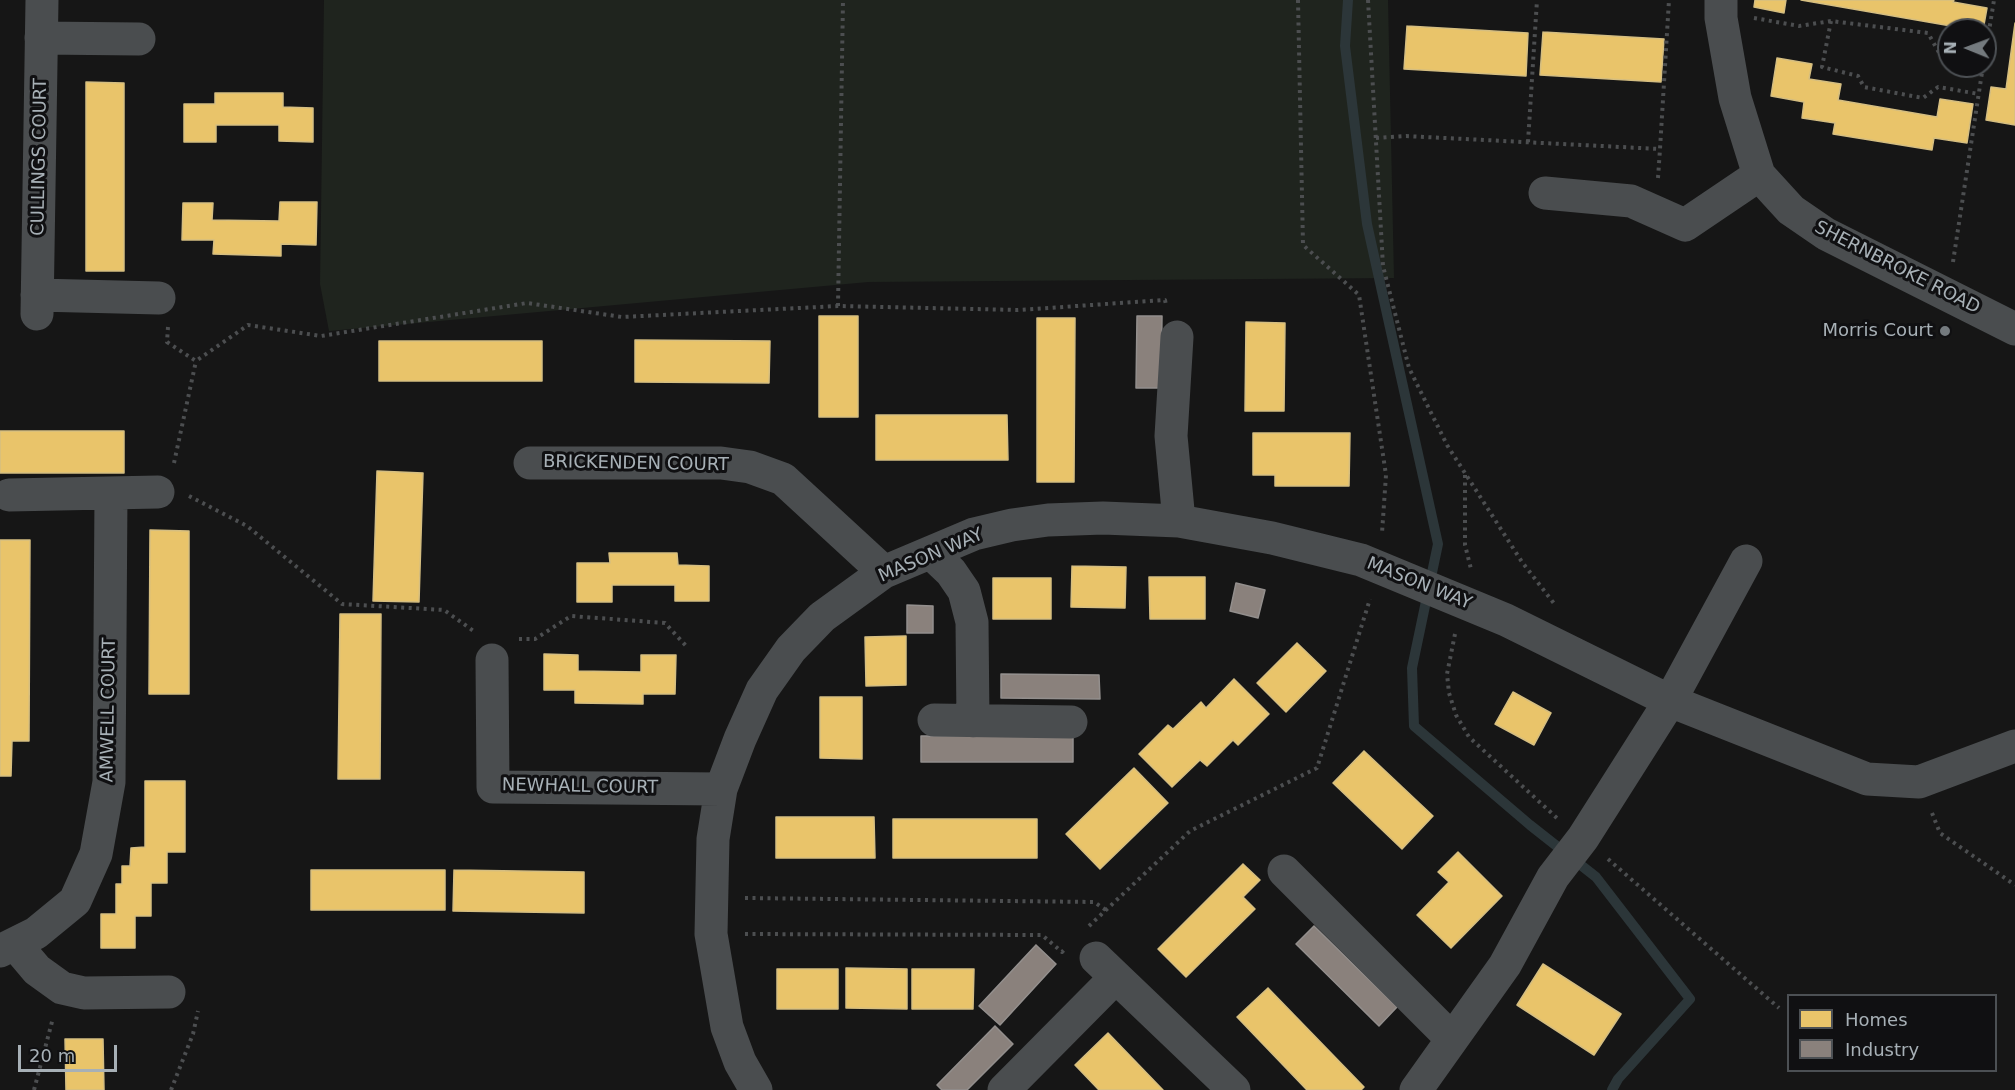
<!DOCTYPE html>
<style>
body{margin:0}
#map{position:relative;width:2015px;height:1090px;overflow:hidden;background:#161616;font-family:"DejaVu Sans",sans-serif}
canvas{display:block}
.legend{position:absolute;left:1787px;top:994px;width:210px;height:78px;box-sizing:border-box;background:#101012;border:2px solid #4c5054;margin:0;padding:8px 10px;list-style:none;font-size:18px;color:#a7b0b6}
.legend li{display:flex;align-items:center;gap:12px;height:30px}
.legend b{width:30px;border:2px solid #4c5054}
.north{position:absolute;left:1937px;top:18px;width:60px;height:60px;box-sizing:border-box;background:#101012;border:2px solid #4c5054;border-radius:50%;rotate:271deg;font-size:16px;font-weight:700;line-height:24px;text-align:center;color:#a7b0b6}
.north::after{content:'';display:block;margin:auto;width:21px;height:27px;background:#747a7e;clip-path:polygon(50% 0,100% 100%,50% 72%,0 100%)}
.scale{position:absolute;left:18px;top:1045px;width:99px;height:27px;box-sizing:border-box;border:3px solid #a7b0b6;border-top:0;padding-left:8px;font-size:18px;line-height:21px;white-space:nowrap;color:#a7b0b6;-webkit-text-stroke:4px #101012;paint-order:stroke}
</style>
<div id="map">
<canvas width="2015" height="1090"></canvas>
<ul class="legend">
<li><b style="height:16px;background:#e9c46a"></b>Homes</li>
<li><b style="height:16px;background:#8a817c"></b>Industry</li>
</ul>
<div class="north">N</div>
<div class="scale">20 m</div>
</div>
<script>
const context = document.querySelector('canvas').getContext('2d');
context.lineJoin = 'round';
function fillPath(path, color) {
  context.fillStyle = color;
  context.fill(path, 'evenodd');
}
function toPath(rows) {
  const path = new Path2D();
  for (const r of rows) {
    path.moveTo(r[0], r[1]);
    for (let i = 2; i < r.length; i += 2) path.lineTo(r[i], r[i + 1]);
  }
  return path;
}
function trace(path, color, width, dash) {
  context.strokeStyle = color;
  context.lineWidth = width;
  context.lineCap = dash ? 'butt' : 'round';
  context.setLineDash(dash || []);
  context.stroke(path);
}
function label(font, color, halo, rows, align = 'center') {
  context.font = font + ' "DejaVu Sans",sans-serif';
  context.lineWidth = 6;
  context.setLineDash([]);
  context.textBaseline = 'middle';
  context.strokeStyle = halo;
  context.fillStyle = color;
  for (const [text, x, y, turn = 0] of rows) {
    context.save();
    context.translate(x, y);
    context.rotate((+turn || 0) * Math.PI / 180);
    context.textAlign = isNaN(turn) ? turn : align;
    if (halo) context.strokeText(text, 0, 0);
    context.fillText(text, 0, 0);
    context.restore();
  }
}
fillPath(toPath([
 [324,0,1388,0,1394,278,868,282,329,331,320,284]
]), '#1f241e');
const homes = toPath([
 [1755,0,1786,0,1784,13,1754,7,1755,0],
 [1801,0,1954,0,1953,2,1987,8,1983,30,1950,30,1951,26,1801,0],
 [2015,23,2015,125,1986,120,1991,87,2006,89,2015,23],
 [1407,26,1528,33,1526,76,1404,69,1407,26],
 [1543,32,1664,39,1661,82,1540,75,1543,32],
 [1777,58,1812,64,1809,79,1841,84,1838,100,1937,117,1940,99,1973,104,1967,143,1934,138,1932,150,1833,134,1835,123,1802,118,1804,102,1771,96,1777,58],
 [86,82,124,83,124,271,86,271,86,82],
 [215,93,283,93,283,107,313,108,313,142,279,141,279,125,216,125,216,142,184,142,184,104,215,104,215,93],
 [280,202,317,202,316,245,281,244,281,256,213,254,214,240,182,240,183,203,213,203,212,220,279,221,280,202],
 [819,316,858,316,858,417,819,417,819,316],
 [1037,318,1075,318,1074,482,1037,482,1037,318],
 [1246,322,1285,323,1284,411,1245,411,1246,322],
 [635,340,770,341,769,383,635,382,635,340],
 [379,341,542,341,542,381,379,381,379,341],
 [876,415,1007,415,1008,460,876,460,876,415],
 [0,431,124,431,124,473,0,473,0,431],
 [1253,433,1350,433,1349,486,1275,486,1275,475,1253,475,1253,433],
 [377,471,423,473,419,602,373,601,377,471],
 [150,530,189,531,189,694,149,694,150,530],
 [0,540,30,540,29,741,12,741,11,776,0,776,0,540],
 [609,553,677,553,678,565,709,566,709,601,675,601,675,585,612,585,612,602,577,602,577,563,610,563,609,553],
 [1072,566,1126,567,1125,608,1071,607,1072,566],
 [1149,577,1205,577,1205,619,1150,619,1149,577],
 [993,578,1051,578,1051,619,993,619,993,578],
 [340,614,381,614,380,779,338,779,340,614],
 [906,636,906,685,866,686,865,637,906,636],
 [1297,643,1326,671,1286,712,1257,683,1297,643],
 [544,654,578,655,578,671,641,672,641,655,676,655,675,694,643,694,643,704,575,703,575,690,544,690,544,654],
 [1234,679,1269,714,1238,745,1233,740,1207,766,1200,760,1172,787,1139,754,1168,725,1173,729,1201,702,1206,708,1234,679],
 [1513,692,1551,713,1534,745,1495,724,1513,692],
 [820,697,862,697,862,759,820,758,820,697],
 [1364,751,1433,816,1402,849,1333,783,1364,751],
 [1134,768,1168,803,1100,869,1066,834,1134,768],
 [145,781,185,781,185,852,167,852,167,883,151,883,151,916,135,916,135,948,101,948,101,914,116,914,116,884,122,884,122,866,130,866,131,848,145,847,145,781],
 [776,817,874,817,875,858,776,858,776,817],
 [893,819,1037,819,1037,858,893,858,893,819],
 [1458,852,1502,896,1451,948,1417,915,1449,882,1438,872,1458,852],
 [1243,864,1260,880,1243,897,1255,909,1186,977,1158,949,1243,864],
 [311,870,445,870,445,910,311,910,311,870],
 [454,870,584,872,584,913,453,911,454,870],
 [1543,964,1621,1014,1594,1055,1517,1005,1543,964],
 [846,968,907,969,907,1009,846,1008,846,968],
 [777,969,838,969,838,1009,777,1009,777,969],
 [912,969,974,969,973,1009,912,1009,912,969],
 [1268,988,1364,1087,1361,1090,1307,1090,1237,1017,1268,988],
 [1108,1033,1163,1090,1099,1090,1075,1065,1108,1033],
 [65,1039,103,1039,104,1090,66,1090,65,1039]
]);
fillPath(homes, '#e9c46a');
trace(homes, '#d5be81', 1.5);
const industry = toPath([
 [1137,316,1162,316,1161,388,1136,388,1137,316],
 [1236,583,1265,590,1258,618,1230,611,1236,583],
 [907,605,933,606,933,633,907,633,907,605],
 [1001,674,1099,675,1100,699,1001,698,1001,674],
 [921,736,1073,736,1073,762,921,762,921,736],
 [1314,926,1397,1007,1379,1026,1296,944,1314,926],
 [1036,945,1056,964,1000,1025,979,1006,1036,945],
 [995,1026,1013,1044,967,1090,942,1090,937,1085,995,1026]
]);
fillPath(industry, '#8a817c');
trace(industry, '#938f8d', 1.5);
trace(toPath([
 [1348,0,1345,46,1367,224,1438,544,1412,668,1414,726,1530,825,1596,877,1690,999,1618,1079,1612,1090]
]), '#2c3639', 10);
trace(toPath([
 [1298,0,1303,245,1359,295,1386,475,1382,533],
 [1368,0,1383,266,1409,368,1447,445,1522,562,1556,606],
 [1754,18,1799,26,1831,21,1928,33,1941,56,1949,57],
 [1831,21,1822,67,1858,76,1864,87,1923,98,1938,87,1979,94],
 [1985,56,1994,0],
 [1376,138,1406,136,1660,149,1669,0],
 [1528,142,1537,0],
 [1658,178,1660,149],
 [1953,262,1983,66],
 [838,306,843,0],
 [168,327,167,342,196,361,248,325,321,336,527,303,622,317,838,306,1018,310,1165,300,1166,305],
 [174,463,196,361],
 [1465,475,1465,545,1471,569],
 [189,496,247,526,342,604,444,610,475,632],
 [1455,634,1447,674,1449,693,1456,715,1469,737,1558,819],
 [519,639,535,639,571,616,665,623,688,648],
 [1932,813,1940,833,2015,885],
 [1608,859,1779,1008],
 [745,898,1094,902,1106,910],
 [1089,926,1190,831,1317,768,1370,599],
 [745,934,1042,935,1062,952,1064,950],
 [34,1090,53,1018],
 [171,1090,193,1034,198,1011]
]), '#4c4e50', 4, [3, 4.5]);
trace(toPath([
 [1721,0,1721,18,1735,98,1759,175,1791,210,1826,234,2015,329],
 [41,38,139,39],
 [1545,193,1631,201,1685,225,1759,175],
 [37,295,159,298],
 [37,314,42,0],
 [1177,337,1171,436,1179,521],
 [530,463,721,463,750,467,783,479,884,572],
 [9,495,158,492],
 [931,553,951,572,964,591,972,622,973,721],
 [492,660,493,787,721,789],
 [934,720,1071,722],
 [1284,871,1452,1039],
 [15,944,37,970,62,988,84,993,169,992],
 [0,951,36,933,75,901,96,854,109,782,111,494],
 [1096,958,1234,1090],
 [756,1090,740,1062,727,1027,711,934,713,839,721,789,740,739,762,690,791,649,822,617,884,572,974,534,1012,525,1048,520,1103,518,1179,521,1272,538,1361,560,1506,620,1670,701,1746,561],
 [1004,1090,1116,977],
 [1416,1090,1505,965,1553,877,1583,838,1670,701,1867,779,1919,782,2015,746]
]), '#4a4d4f', 33);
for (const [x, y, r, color] of [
 [1945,331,6,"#747a7e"]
]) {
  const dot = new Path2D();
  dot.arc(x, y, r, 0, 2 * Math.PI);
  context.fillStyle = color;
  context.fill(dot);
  trace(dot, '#101012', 2);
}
label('18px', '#a7b0b6', '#101012', [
 ["CULLINGS COURT",40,157,-89],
 ["SHERNBROKE ROAD",1897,268,27],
 ["BRICKENDEN COURT",636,464,1],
 ["MASON WAY",931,556,-23],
 ["MASON WAY",1419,584,22],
 ["AMWELL COURT",109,710,-89],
 ["NEWHALL COURT",580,787,1]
]);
label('18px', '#a7b0b6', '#101012', [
 ["Morris Court",1933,331]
], 'right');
</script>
